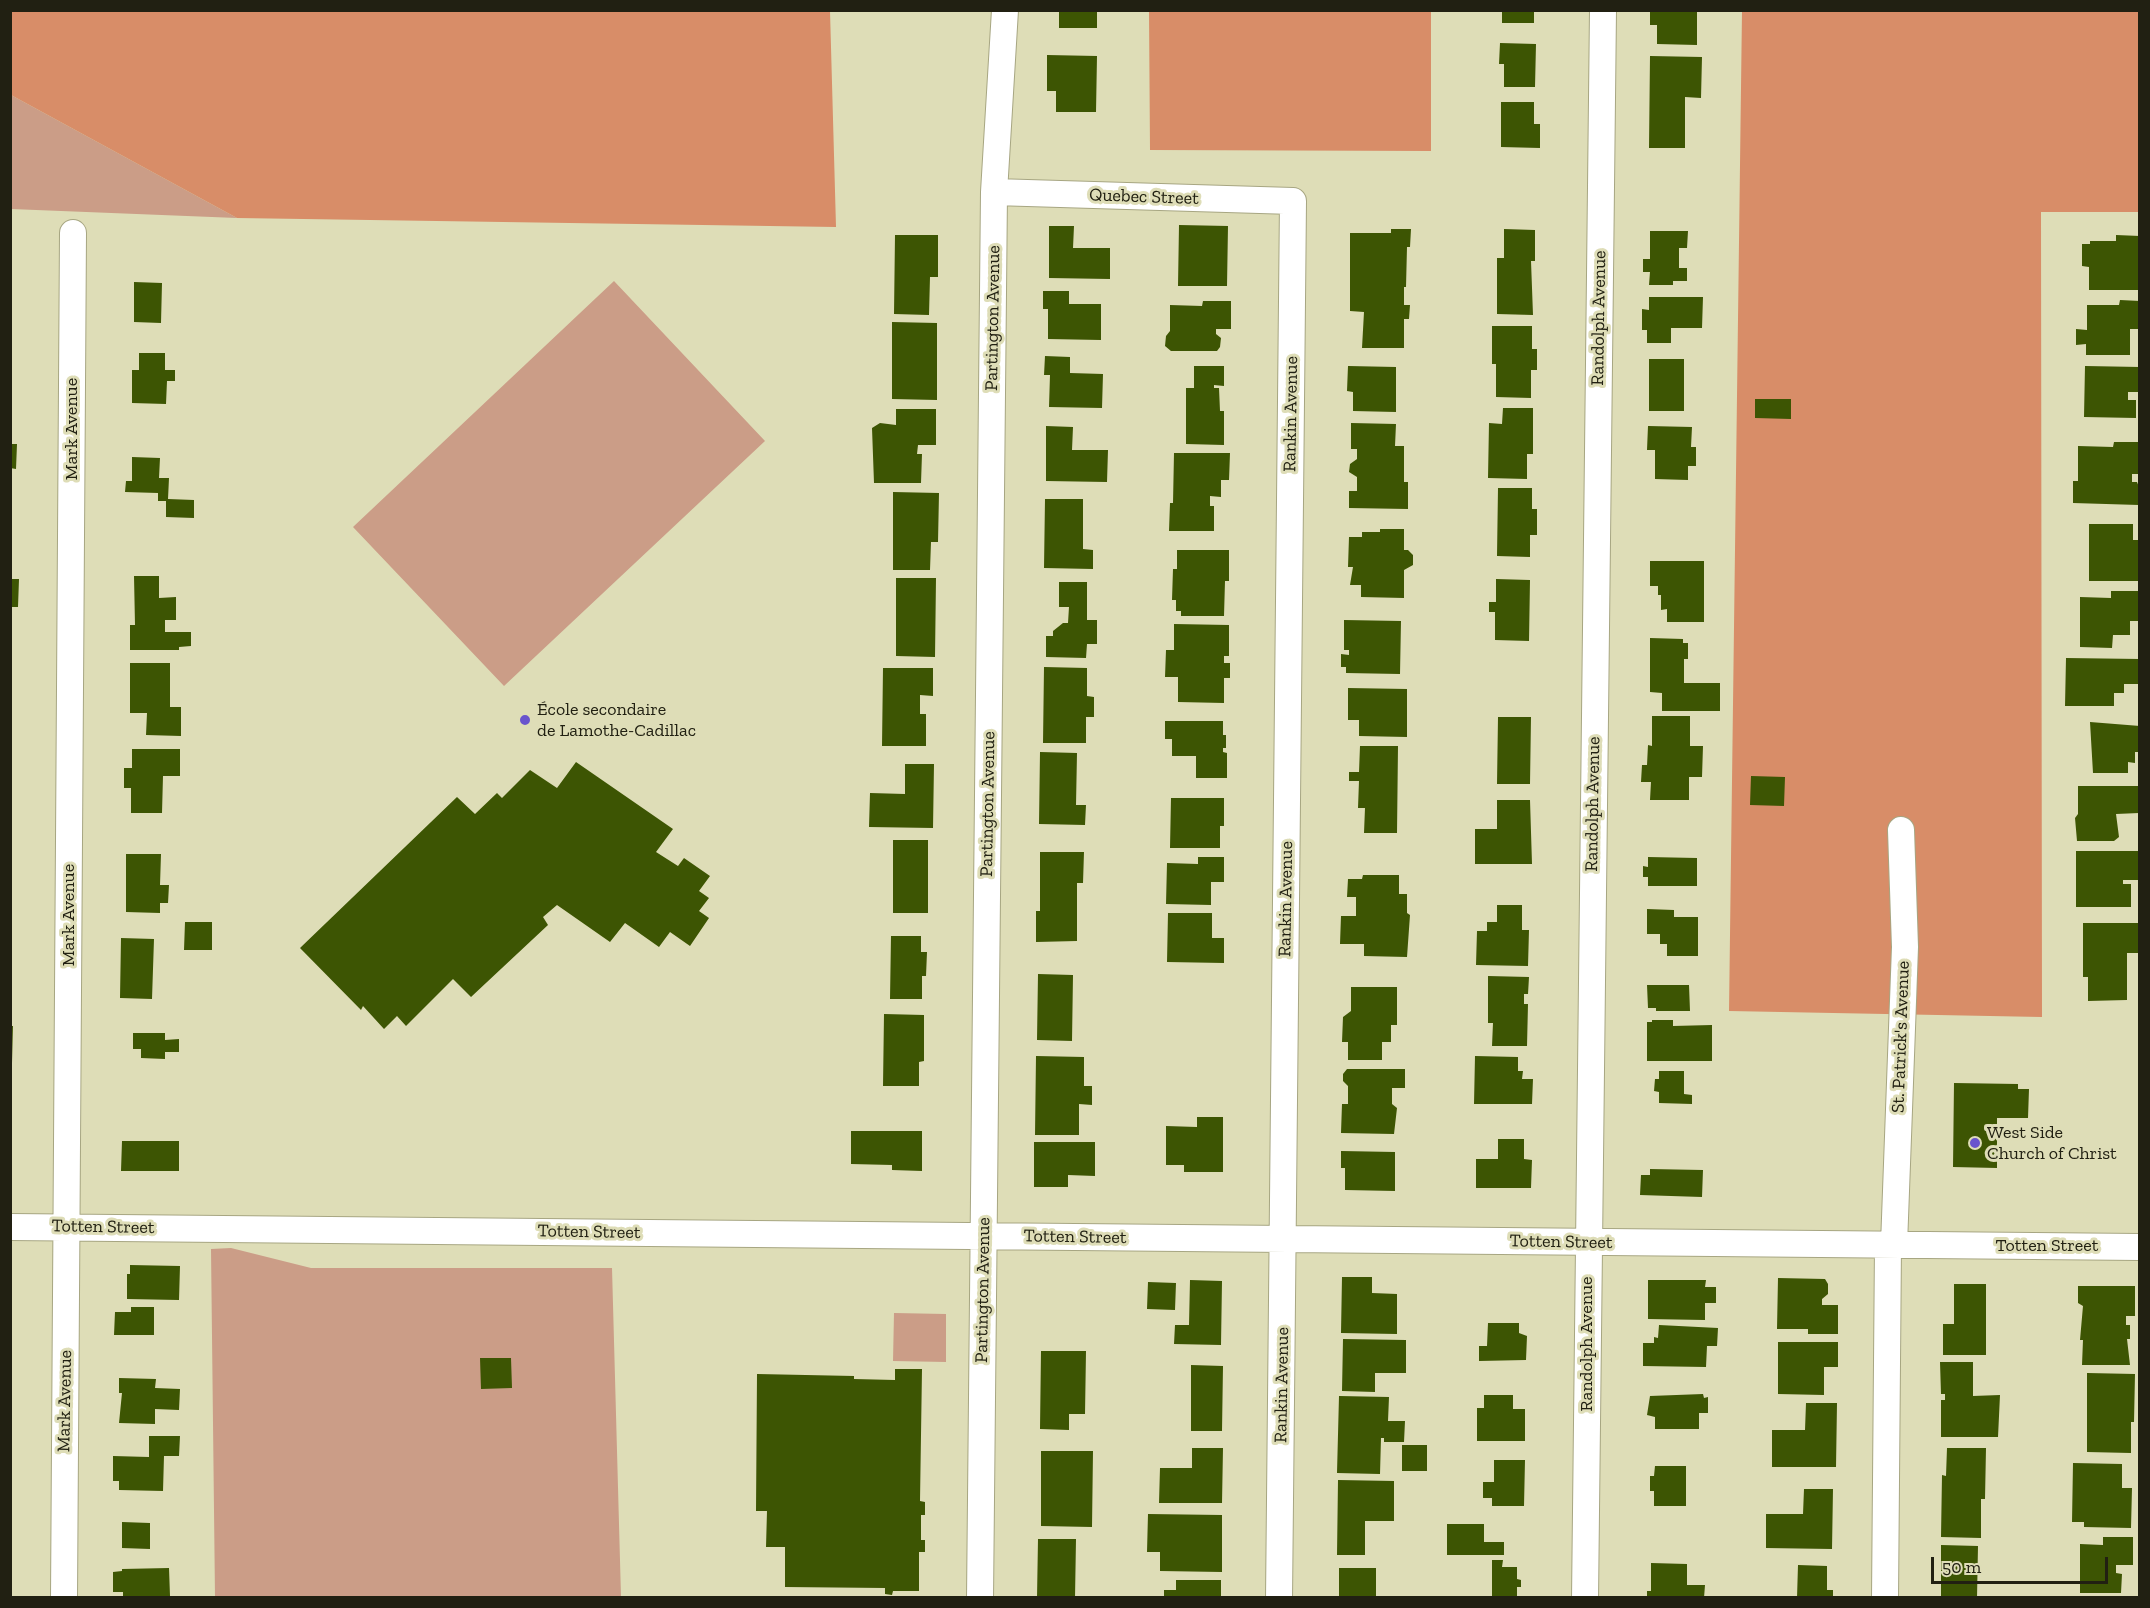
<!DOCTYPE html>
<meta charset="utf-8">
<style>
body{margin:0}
#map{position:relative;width:2150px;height:1608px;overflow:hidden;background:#deddb7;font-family:"Zilla Slab",serif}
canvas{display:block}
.frame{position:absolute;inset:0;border:12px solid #212012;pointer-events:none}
.scale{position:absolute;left:1931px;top:1557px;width:177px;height:27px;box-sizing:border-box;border:3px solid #212012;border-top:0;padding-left:8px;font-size:18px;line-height:21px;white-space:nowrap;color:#212012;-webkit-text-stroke:4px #deddb7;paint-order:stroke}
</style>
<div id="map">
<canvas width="2150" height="1608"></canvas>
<div class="frame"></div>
<div class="scale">50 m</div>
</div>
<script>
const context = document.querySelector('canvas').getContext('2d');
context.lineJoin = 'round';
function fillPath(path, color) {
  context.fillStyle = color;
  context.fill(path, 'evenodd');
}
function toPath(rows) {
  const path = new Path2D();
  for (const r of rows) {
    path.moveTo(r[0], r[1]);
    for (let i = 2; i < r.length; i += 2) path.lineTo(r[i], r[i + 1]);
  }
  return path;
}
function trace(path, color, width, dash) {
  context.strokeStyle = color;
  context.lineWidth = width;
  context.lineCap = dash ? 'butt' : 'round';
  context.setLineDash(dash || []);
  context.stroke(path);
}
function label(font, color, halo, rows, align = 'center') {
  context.font = font + ' "Zilla Slab",serif';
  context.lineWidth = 6;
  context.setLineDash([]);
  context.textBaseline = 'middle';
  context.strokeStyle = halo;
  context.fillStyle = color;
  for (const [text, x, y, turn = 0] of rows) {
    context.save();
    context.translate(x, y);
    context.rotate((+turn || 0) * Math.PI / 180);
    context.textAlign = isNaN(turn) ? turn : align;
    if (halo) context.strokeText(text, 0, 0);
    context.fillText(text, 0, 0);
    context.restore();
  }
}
fillPath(toPath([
 [11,95,237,218,11,209],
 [614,281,765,441,504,686,353,527],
 [231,1248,311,1268,612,1268,621,1597,215,1597,211,1249],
 [894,1313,946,1314,946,1362,893,1361]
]), '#cb9d87');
fillPath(toPath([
 [10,11,830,11,836,227,237,218,11,95],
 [1149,11,1431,11,1431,151,1150,150],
 [1742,11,2139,11,2139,212,2041,212,2042,1017,1729,1011]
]), '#d88d68');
fillPath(toPath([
 [1059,10,1097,10,1097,28,1059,28],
 [1502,10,1534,10,1534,23,1502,23],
 [1650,10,1697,10,1697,45,1657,44,1657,25,1650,25],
 [1500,43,1536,44,1535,87,1504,87,1504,64,1499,64],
 [1047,55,1097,56,1096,112,1056,112,1056,91,1047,91],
 [1650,56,1702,57,1701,98,1685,97,1685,148,1649,148],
 [1501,102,1534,102,1534,124,1540,124,1540,148,1501,147],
 [1179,225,1228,226,1227,286,1178,286],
 [1049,226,1074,226,1073,248,1110,248,1110,279,1049,278],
 [1391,229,1411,229,1410,247,1407,247,1406,287,1404,287,1404,305,1410,305,1409,319,1404,319,1404,348,1362,348,1364,312,1350,311,1350,233,1391,233],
 [1504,229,1535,230,1535,261,1531,261,1533,315,1497,314,1497,258,1504,258],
 [1650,231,1688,231,1687,248,1679,248,1679,268,1687,268,1687,281,1673,281,1673,285,1649,285,1650,272,1643,272,1643,259,1650,259],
 [895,235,938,235,938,277,930,277,929,315,894,314],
 [2116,235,2140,236,2140,290,2089,290,2089,267,2082,266,2082,244,2090,244,2090,241,2116,241],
 [134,282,162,283,161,323,134,322],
 [1043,291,1069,291,1069,304,1101,304,1101,340,1048,339,1048,309,1043,309],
 [1649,297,1703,297,1702,328,1671,328,1671,343,1647,343,1647,330,1642,330,1642,309,1649,310],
 [2120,300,2140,301,2140,329,2130,329,2130,355,2086,355,2086,344,2076,345,2076,329,2087,330,2087,305,2119,305],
 [1203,301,1231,301,1231,329,1216,329,1216,334,1221,338,1220,347,1217,351,1171,351,1165,346,1166,336,1170,331,1170,305,1202,306],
 [892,322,937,323,937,400,892,399],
 [1492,326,1532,326,1532,349,1537,349,1537,370,1531,370,1531,398,1496,397,1496,364,1492,364],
 [139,353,165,353,165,370,175,370,175,381,167,381,166,404,132,403,132,370,139,370],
 [1045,356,1070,357,1070,373,1103,374,1102,408,1049,407,1050,375,1044,375],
 [1649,359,1684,359,1684,411,1649,411],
 [1194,366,1224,366,1224,386,1214,385,1214,388,1219,388,1220,411,1224,411,1224,445,1186,444,1186,388,1194,388],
 [1348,366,1396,367,1396,412,1353,411,1353,392,1347,391],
 [2085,366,2140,367,2140,392,2128,392,2128,400,2136,400,2136,418,2084,417],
 [1755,399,1791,399,1791,419,1755,418],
 [1503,408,1533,408,1533,454,1527,454,1527,479,1488,478,1489,423,1502,424],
 [896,409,936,409,936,445,918,445,917,454,922,454,921,483,874,483,872,428,880,423,896,425],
 [1351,423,1396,424,1395,446,1404,446,1404,482,1408,482,1408,509,1349,508,1349,491,1357,491,1357,477,1349,472,1350,464,1357,459,1357,449,1351,449],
 [1046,426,1073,427,1072,450,1108,450,1107,482,1046,481],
 [1648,426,1692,427,1691,447,1696,447,1696,466,1688,466,1688,480,1655,479,1655,450,1647,450],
 [2114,442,2140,442,2140,474,2132,474,2132,482,2137,482,2139,487,2139,505,2073,503,2073,481,2078,481,2078,446,2113,447],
 [10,444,17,444,16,469,10,468],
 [1174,453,1230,453,1229,480,1221,480,1221,497,1210,496,1210,506,1214,506,1214,531,1169,531,1170,503,1173,503],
 [132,457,160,458,159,478,169,478,168,499,194,500,194,518,166,517,166,501,158,501,158,493,125,492,126,481,132,481],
 [1498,488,1532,488,1532,509,1537,509,1537,535,1530,535,1530,557,1497,556],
 [893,492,939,493,938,542,931,542,930,570,893,570],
 [1045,499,1083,499,1083,549,1093,550,1093,569,1044,568],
 [2089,524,2133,524,2133,540,2140,540,2140,581,2089,581],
 [1380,529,1404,529,1404,550,1408,550,1413,555,1413,565,1404,570,1404,598,1361,597,1361,585,1350,585,1353,567,1348,567,1349,537,1362,537,1362,532,1380,532],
 [1177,550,1229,550,1229,581,1225,581,1224,616,1181,616,1181,611,1176,611,1176,600,1172,600,1173,569,1177,569],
 [1650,561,1704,561,1704,622,1667,622,1667,609,1661,610,1661,595,1658,595,1658,586,1650,586],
 [134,576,159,576,159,598,176,597,176,620,165,620,165,632,191,632,191,646,179,647,179,650,130,650,130,625,135,625],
 [896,578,936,578,935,657,896,656],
 [10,579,19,579,18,607,10,607],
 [1496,579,1530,580,1529,641,1495,640,1495,612,1489,612,1489,602,1496,602],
 [1059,582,1087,582,1087,620,1097,620,1097,644,1087,644,1086,658,1046,657,1046,636,1053,636,1053,631,1063,623,1068,623,1069,607,1059,607],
 [2111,591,2139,591,2138,621,2130,621,2130,635,2113,635,2112,648,2080,647,2080,597,2111,598],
 [1344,620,1401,621,1400,674,1346,673,1346,667,1341,667,1341,654,1349,655,1349,650,1344,650],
 [1174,624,1229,625,1229,656,1224,656,1224,663,1230,663,1230,678,1224,678,1224,703,1178,702,1178,677,1165,677,1166,650,1174,650],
 [1650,638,1683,639,1683,643,1688,643,1688,659,1684,659,1684,683,1720,683,1720,711,1662,711,1662,693,1650,692],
 [2066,658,2140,659,2140,684,2124,684,2124,693,2114,693,2114,706,2065,706],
 [130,663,170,663,170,707,181,707,181,736,146,735,147,713,130,713],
 [1044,667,1087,668,1087,696,1094,697,1094,717,1086,717,1086,743,1043,743],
 [883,668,933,668,933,696,920,695,920,714,926,714,926,746,882,746],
 [1348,688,1407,689,1407,737,1359,736,1359,720,1348,720],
 [1652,716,1690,716,1690,746,1703,746,1702,777,1689,777,1689,800,1650,800,1651,782,1641,782,1642,765,1647,765,1648,745,1652,746],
 [1498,717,1531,717,1530,784,1497,784],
 [1165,721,1223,721,1223,735,1226,735,1226,748,1223,748,1223,752,1227,753,1227,778,1196,778,1196,756,1172,756,1172,739,1165,739],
 [2090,722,2140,726,2140,752,2135,752,2135,763,2128,762,2128,773,2093,773],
 [1360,746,1398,746,1397,833,1364,833,1365,808,1358,808,1359,781,1349,781,1349,772,1359,772],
 [132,749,180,749,180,776,163,776,162,813,131,813,131,788,124,788,124,768,132,768],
 [1040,752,1077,753,1076,805,1086,805,1085,825,1039,824],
 [576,762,673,829,656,852,678,866,684,858,710,876,699,891,709,898,699,911,709,918,690,946,670,932,659,947,625,923,610,942,557,905,543,917,548,925,471,997,453,979,406,1026,397,1016,384,1029,363,1006,361,1010,300,948,457,797,475,814,497,793,502,798,530,770,557,788],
 [905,764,934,764,933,828,869,827,870,793,905,794],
 [1751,776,1785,777,1784,806,1750,805],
 [2078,786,2138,786,2139,813,2116,814,2119,837,2114,841,2077,841,2075,818,2078,814],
 [1171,798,1224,798,1224,826,1220,826,1220,848,1170,848],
 [1497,800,1530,800,1532,864,1475,864,1475,829,1497,829],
 [893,840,928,840,928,913,893,913],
 [2076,851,2138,851,2138,880,2123,880,2123,884,2131,884,2131,907,2076,907],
 [1040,852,1084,852,1083,883,1077,883,1077,941,1036,942,1036,911,1040,911],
 [126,854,161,854,160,885,169,885,168,903,160,903,160,913,126,912],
 [1198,857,1224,857,1224,882,1211,882,1211,905,1166,904,1167,863,1198,864],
 [1648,857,1697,858,1697,886,1648,886,1648,877,1643,877,1643,866,1648,867],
 [1363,875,1399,875,1399,894,1407,894,1407,913,1410,915,1407,957,1364,956,1364,944,1340,944,1341,916,1356,916,1356,897,1347,897,1348,879,1362,879],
 [1497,905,1522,905,1522,930,1529,930,1528,966,1476,965,1477,931,1487,931,1487,922,1497,922],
 [1647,909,1674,910,1674,917,1698,917,1698,956,1667,956,1667,944,1660,944,1660,934,1647,934],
 [1168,913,1212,913,1212,938,1224,938,1224,963,1167,962],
 [185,922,212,922,212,950,184,950],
 [2083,923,2138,923,2138,953,2127,953,2127,1000,2088,1001,2088,977,2083,977],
 [891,936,921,936,921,952,927,952,926,976,922,976,922,999,890,999],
 [121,938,154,939,152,999,120,998],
 [1038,974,1073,975,1072,1041,1037,1040],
 [1488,976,1529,977,1528,994,1524,994,1524,1004,1528,1004,1527,1046,1492,1046,1493,1023,1488,1023],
 [1647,985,1689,985,1690,1011,1656,1011,1656,1008,1648,1008],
 [1351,987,1397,987,1397,1025,1391,1025,1391,1042,1382,1042,1382,1060,1348,1060,1348,1042,1342,1042,1343,1017,1351,1011],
 [884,1014,924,1015,924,1061,919,1062,919,1086,883,1086],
 [1652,1020,1673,1020,1673,1026,1712,1025,1712,1061,1647,1061,1647,1022,1652,1022],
 [10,1026,13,1026,12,1063,10,1063],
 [133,1033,165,1033,165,1040,179,1039,179,1052,165,1052,165,1059,141,1058,141,1049,133,1049],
 [1036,1056,1084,1057,1084,1086,1092,1086,1092,1105,1079,1104,1079,1135,1035,1135],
 [1475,1056,1518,1057,1518,1071,1523,1071,1522,1079,1533,1079,1532,1104,1474,1104],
 [1347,1069,1405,1069,1405,1088,1392,1088,1392,1104,1397,1108,1394,1134,1341,1133,1342,1104,1348,1104,1348,1086,1343,1081,1343,1074],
 [1659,1071,1684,1071,1684,1094,1692,1095,1692,1104,1659,1103,1659,1092,1654,1091,1655,1079,1659,1079],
 [1954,1083,2018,1084,2018,1089,2029,1089,2028,1118,1997,1118,1997,1168,1953,1167],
 [1197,1117,1223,1117,1223,1172,1184,1172,1184,1165,1166,1165,1166,1126,1197,1127],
 [851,1131,922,1131,922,1171,892,1170,892,1165,851,1164],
 [1498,1139,1524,1139,1524,1159,1532,1160,1531,1188,1476,1188,1476,1159,1498,1159],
 [122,1141,179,1141,179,1171,121,1171],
 [1034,1142,1095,1142,1095,1176,1068,1175,1068,1187,1034,1187],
 [1341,1151,1395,1152,1395,1191,1345,1190,1345,1168,1341,1168],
 [1650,1169,1703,1170,1702,1197,1640,1195,1641,1175,1650,1175],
 [130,1265,180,1266,179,1300,127,1299,127,1274,130,1274],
 [1342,1277,1372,1277,1372,1293,1397,1294,1397,1334,1341,1333],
 [1778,1278,1825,1279,1828,1284,1828,1294,1822,1299,1822,1305,1838,1305,1838,1334,1808,1334,1808,1329,1777,1329],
 [1190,1280,1222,1281,1221,1345,1174,1344,1175,1325,1189,1325],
 [1648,1280,1706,1280,1705,1287,1716,1287,1716,1303,1705,1303,1705,1320,1648,1319],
 [1148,1282,1176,1283,1175,1310,1147,1309],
 [1954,1284,1986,1284,1986,1355,1943,1355,1943,1324,1954,1324],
 [2078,1286,2135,1286,2135,1316,2126,1316,2126,1325,2130,1325,2130,1339,2127,1339,2130,1365,2082,1365,2083,1340,2080,1340,2083,1306,2078,1303],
 [131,1307,154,1307,154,1335,114,1335,115,1312,131,1312],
 [1488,1323,1519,1323,1519,1333,1527,1336,1526,1360,1479,1361,1479,1346,1487,1346],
 [1659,1325,1718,1328,1717,1346,1707,1346,1706,1367,1643,1366,1643,1343,1654,1343,1654,1337,1658,1338],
 [1343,1339,1406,1340,1406,1373,1375,1373,1375,1392,1342,1391],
 [1778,1342,1838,1342,1838,1367,1824,1367,1824,1395,1778,1394],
 [1041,1351,1086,1351,1085,1414,1069,1414,1069,1430,1040,1429],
 [480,1358,511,1358,512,1388,481,1389],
 [1940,1362,1973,1362,1973,1396,2000,1395,1998,1437,1941,1437,1941,1400,1945,1400,1945,1394,1941,1394],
 [1191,1365,1223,1366,1222,1431,1191,1431],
 [895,1369,922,1369,920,1501,925,1502,925,1515,921,1515,921,1540,925,1540,925,1552,919,1552,919,1591,893,1591,892,1595,885,1594,885,1588,785,1587,785,1547,766,1547,767,1511,756,1511,757,1374,854,1376,854,1379,895,1380],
 [2087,1373,2135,1374,2134,1422,2131,1422,2131,1453,2087,1452],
 [119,1378,156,1379,155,1388,180,1389,179,1410,155,1409,155,1424,119,1423,122,1393,119,1393],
 [1703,1394,1704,1398,1708,1397,1708,1413,1699,1413,1699,1429,1655,1429,1655,1417,1647,1415,1650,1396],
 [1484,1395,1513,1395,1513,1409,1525,1409,1525,1441,1477,1441,1477,1408,1484,1408],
 [1339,1396,1389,1397,1388,1421,1405,1421,1404,1442,1384,1442,1384,1438,1381,1438,1380,1474,1337,1473],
 [1806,1403,1837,1403,1836,1467,1772,1467,1772,1430,1805,1430],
 [149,1436,180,1436,179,1456,164,1456,163,1491,119,1490,119,1481,113,1481,113,1456,149,1457],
 [1402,1445,1427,1445,1427,1471,1402,1471],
 [1192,1448,1223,1448,1222,1503,1159,1503,1160,1468,1192,1468],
 [1947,1448,1986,1448,1985,1499,1981,1499,1981,1538,1941,1537,1942,1475,1946,1476],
 [1041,1451,1093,1451,1092,1527,1041,1526],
 [1494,1460,1525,1460,1524,1506,1492,1506,1492,1498,1483,1498,1483,1482,1494,1482],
 [2073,1463,2122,1464,2122,1488,2132,1488,2131,1528,2084,1527,2084,1522,2072,1522],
 [1655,1466,1686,1466,1686,1506,1654,1506,1654,1491,1650,1491,1650,1476,1654,1476],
 [1338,1480,1394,1481,1394,1521,1365,1521,1365,1555,1337,1555],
 [1804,1489,1833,1489,1832,1549,1766,1548,1766,1514,1803,1514],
 [1148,1514,1222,1515,1222,1572,1160,1571,1160,1552,1147,1552],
 [122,1522,150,1523,150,1549,122,1548],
 [1447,1524,1484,1524,1484,1542,1504,1542,1504,1555,1447,1555],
 [2103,1537,2133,1537,2133,1565,2116,1565,2116,1573,2122,1574,2121,1593,2080,1593,2080,1544,2103,1545],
 [1038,1539,1076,1539,1075,1598,1037,1598],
 [1941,1545,1978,1546,1977,1598,1941,1598],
 [1492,1560,1503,1560,1502,1567,1517,1567,1517,1579,1521,1580,1521,1587,1517,1587,1517,1598,1492,1598],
 [1651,1563,1687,1564,1687,1585,1705,1585,1704,1598,1647,1598,1647,1591,1651,1591],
 [1798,1565,1827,1566,1827,1590,1833,1590,1833,1598,1797,1598],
 [169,1568,170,1596,123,1596,123,1592,113,1592,113,1572,122,1571,122,1569],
 [1339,1568,1376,1568,1376,1598,1339,1598],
 [1176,1580,1221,1580,1221,1598,1164,1598,1164,1590,1176,1590]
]), '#3d5503');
const street = toPath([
 [994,192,1293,201,1279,1598],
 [10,1227,2140,1247],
 [1894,1245,1905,947,1901,830],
 [64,1598,73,233],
 [980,1598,994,192,1005,10],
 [1585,1598,1603,10],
 [1885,1598,1888,1245]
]);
trace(street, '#a7a682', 28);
trace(street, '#fff', 26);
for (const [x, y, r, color] of [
 [525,720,6,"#6954cd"],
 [1975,1143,6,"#6954cd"]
]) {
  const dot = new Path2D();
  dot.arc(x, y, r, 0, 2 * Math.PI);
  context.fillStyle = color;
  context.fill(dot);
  trace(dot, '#deddb7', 2);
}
label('18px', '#212012', '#deddb7', [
 ["Quebec Street",1144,197,2],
 ["Partington Avenue",993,318,-89],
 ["Randolph Avenue",1599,318,-89],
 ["Rankin Avenue",1291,414,-89],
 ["Mark Avenue",72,429,-90],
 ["Partington Avenue",988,804,-89],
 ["Randolph Avenue",1593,804,-89],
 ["Rankin Avenue",1286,899,-89],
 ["Mark Avenue",69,915,-90],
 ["St. Patrick's Avenue",1901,1037,-88],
 ["Totten Street",103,1227,1],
 ["Totten Street",589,1232,1],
 ["Totten Street",1075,1237,1],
 ["Totten Street",1561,1242,1],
 ["Totten Street",2047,1246],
 ["Partington Avenue",983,1290,-89],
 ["Randolph Avenue",1587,1344,-90],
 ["Rankin Avenue",1282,1385,-89],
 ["Mark Avenue",65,1401,-89]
]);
label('18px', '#212012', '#deddb7', [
 ["École secondaire",537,710],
 ["de Lamothe-Cadillac",537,731],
 ["West Side",1987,1133],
 ["Church of Christ",1987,1154]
], 'left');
</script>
